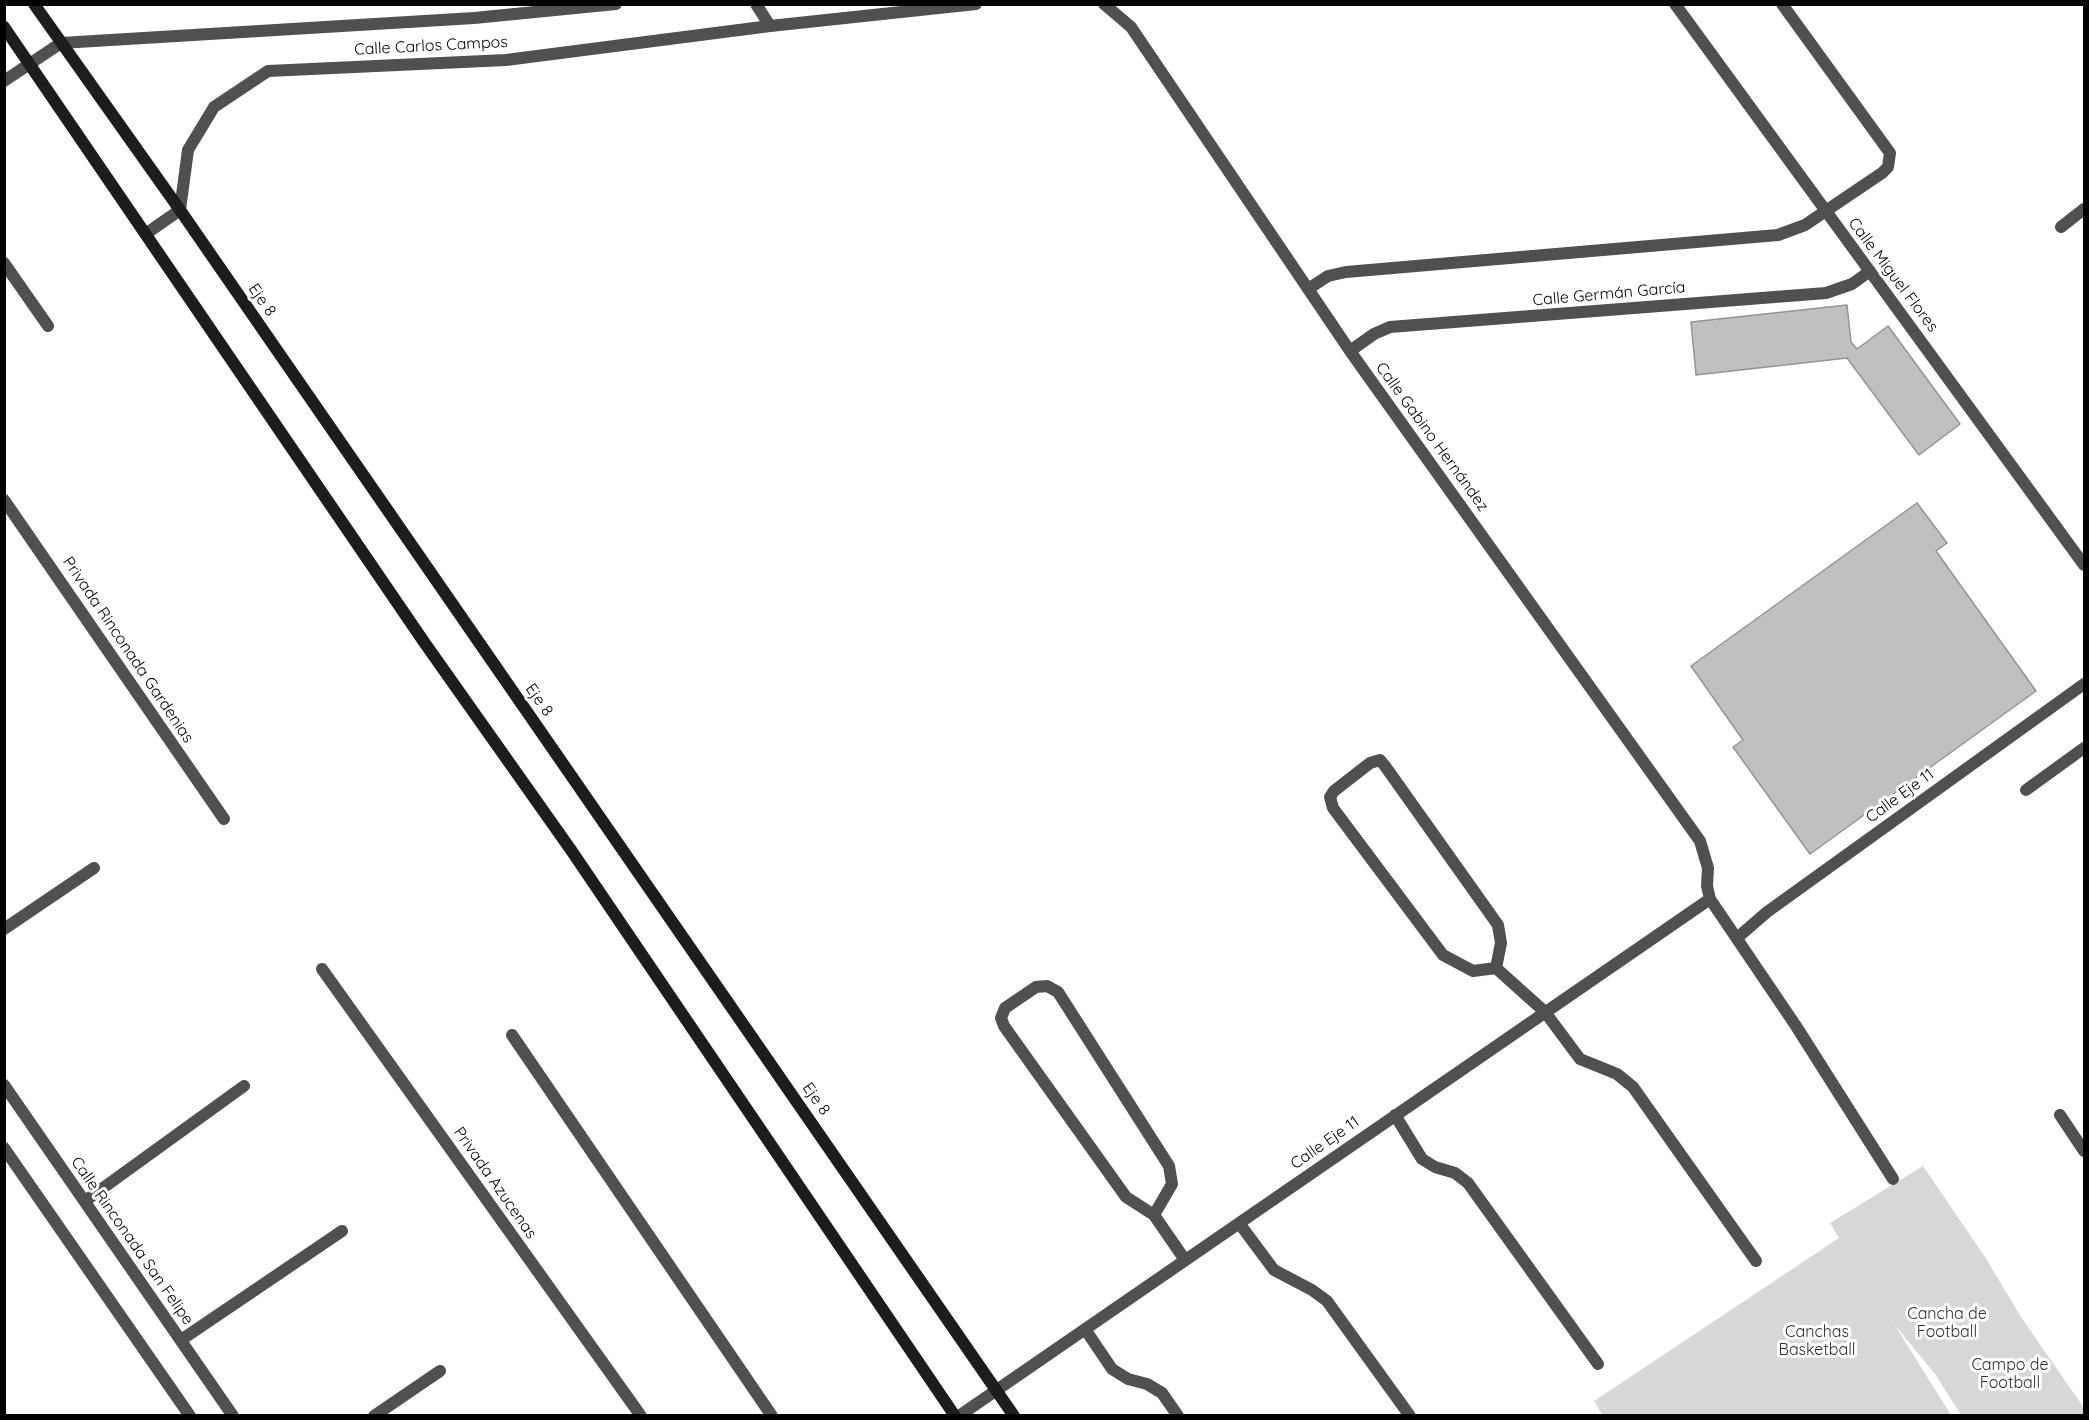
<!DOCTYPE html>
<meta charset="utf-8">
<style>
body{margin:0}
#map{position:relative;width:2089px;height:1420px;overflow:hidden;background:#fff;font-family:Quicksand,sans-serif}
canvas{display:block}
.frame{position:absolute;inset:0;border:6px solid #000;pointer-events:none}
</style>
<div id="map">
<canvas width="2089" height="1420"></canvas>
<div class="frame"></div>
</div>
<script>
const context = document.querySelector('canvas').getContext('2d');
context.lineJoin = 'round';
function fillPath(path, color) {
  context.fillStyle = color;
  context.fill(path, 'evenodd');
}
function toPath(rows) {
  const path = new Path2D();
  for (const r of rows) {
    path.moveTo(r[0], r[1]);
    for (let i = 2; i < r.length; i += 2) path.lineTo(r[i], r[i + 1]);
  }
  return path;
}
function trace(path, color, width, dash) {
  context.strokeStyle = color;
  context.lineWidth = width;
  context.lineCap = dash ? 'butt' : 'round';
  context.setLineDash(dash || []);
  context.stroke(path);
}
function label(font, color, halo, rows, align = 'center') {
  context.font = font + ' Quicksand,sans-serif';
  context.lineWidth = 6;
  context.setLineDash([]);
  context.textBaseline = 'middle';
  context.strokeStyle = halo;
  context.fillStyle = color;
  for (const [text, x, y, turn = 0] of rows) {
    context.save();
    context.translate(x, y);
    context.rotate((+turn || 0) * Math.PI / 180);
    context.textAlign = isNaN(turn) ? turn : align;
    if (halo) context.strokeText(text, 0, 0);
    context.fillText(text, 0, 0);
    context.restore();
  }
}
fillPath(toPath([
 [1923,1166,1985,1257,2021,1317,2084,1408,2084,1415,1961,1415,1935,1374,1894,1324,1951,1415,1603,1416,1594,1401,1839,1238,1830,1223]
]), '#d7d7d7');
const building = toPath([
 [1847,305,1851,342,1857,349,1888,326,1960,424,1919,455,1847,358,1696,375,1691,322,1847,305],
 [1917,503,1947,543,1936,551,2036,691,1810,854,1733,747,1743,740,1691,666,1917,503]
]);
fillPath(building, '#c0c0c0');
trace(building, '#949494', 1.5);
trace(toPath([
 [756,4,770,26],
 [1104,4,1131,27,1350,351,1700,841,1708,868,1707,886,1710,899,1796,1026,1893,1179],
 [1675,4,2084,565],
 [4,81,61,43,474,18,616,4],
 [2061,227,2084,209],
 [147,233,180,210,188,150,214,107,268,71,506,60,770,26,976,4],
 [4,263,48,326],
 [1308,289,1328,276,1346,272,1778,235,1805,225,1882,173,1888,167,1890,153,1782,4],
 [1350,351,1374,334,1390,327,1826,293,1852,284,1870,271],
 [4,500,224,819],
 [2026,790,2084,748],
 [4,929,94,868],
 [1737,938,1767,912,2084,684],
 [1496,968,1501,943,1498,925,1385,766,1380,760,1370,763,1334,791,1330,797,1333,808,1443,955,1473,971,1496,968,1545,1012,1580,1059,1617,1074,1633,1087,1756,1261],
 [322,969,641,1416],
 [512,1035,772,1416],
 [4,1085,233,1416],
 [1395,1115,1422,1159,1435,1167,1455,1173,1468,1183,1598,1364],
 [2060,1115,2084,1151],
 [4,1148,190,1416],
 [85,1201,244,1086],
 [1154,1215,1172,1184,1169,1166,1058,992,1047,986,1036,987,1005,1008,1001,1018,1004,1026,1126,1197,1154,1215,1185,1260],
 [1239,1223,1274,1270,1312,1290,1327,1301,1410,1416],
 [1085,1329,1112,1369,1128,1379,1147,1384,1162,1393,1178,1416],
 [181,1340,342,1231],
 [374,1416,440,1371],
 [959,1416,1710,899]
]), '#505050', 12);
trace(toPath([
 [34,4,180,210,1014,1416],
 [4,27,424,642,571,850,955,1416]
]), '#1d1d1d', 12);
label('16px', '#000', '#fff', [
 ["Calle Carlos Campos",431,46,-3],
 ["Calle Miguel Flores",1893,275,53],
 ["Calle Germán García",1609,294,-5],
 ["Eje 8",262,300,55],
 ["Calle Gabino Hernández",1432,437,54],
 ["Privada Rinconada Gardenias",128,650,56],
 ["Eje 8",539,700,55],
 ["Calle Eje 11",1900,796,-36],
 ["Eje 8",816,1099,55],
 ["Calle Eje 11",1325,1143,-35],
 ["Privada Azucenas",495,1183,55],
 ["Calle Rinconada San Felipe",132,1241,55]
]);
label('16px', '#2e2e2e', '#fff', [
 ["Cancha de",1947,1314],
 ["Football",1947,1332],
 ["Canchas",1817,1332],
 ["Basketball",1817,1350],
 ["Campo de",2010,1365],
 ["Football",2010,1383]
]);
</script>
